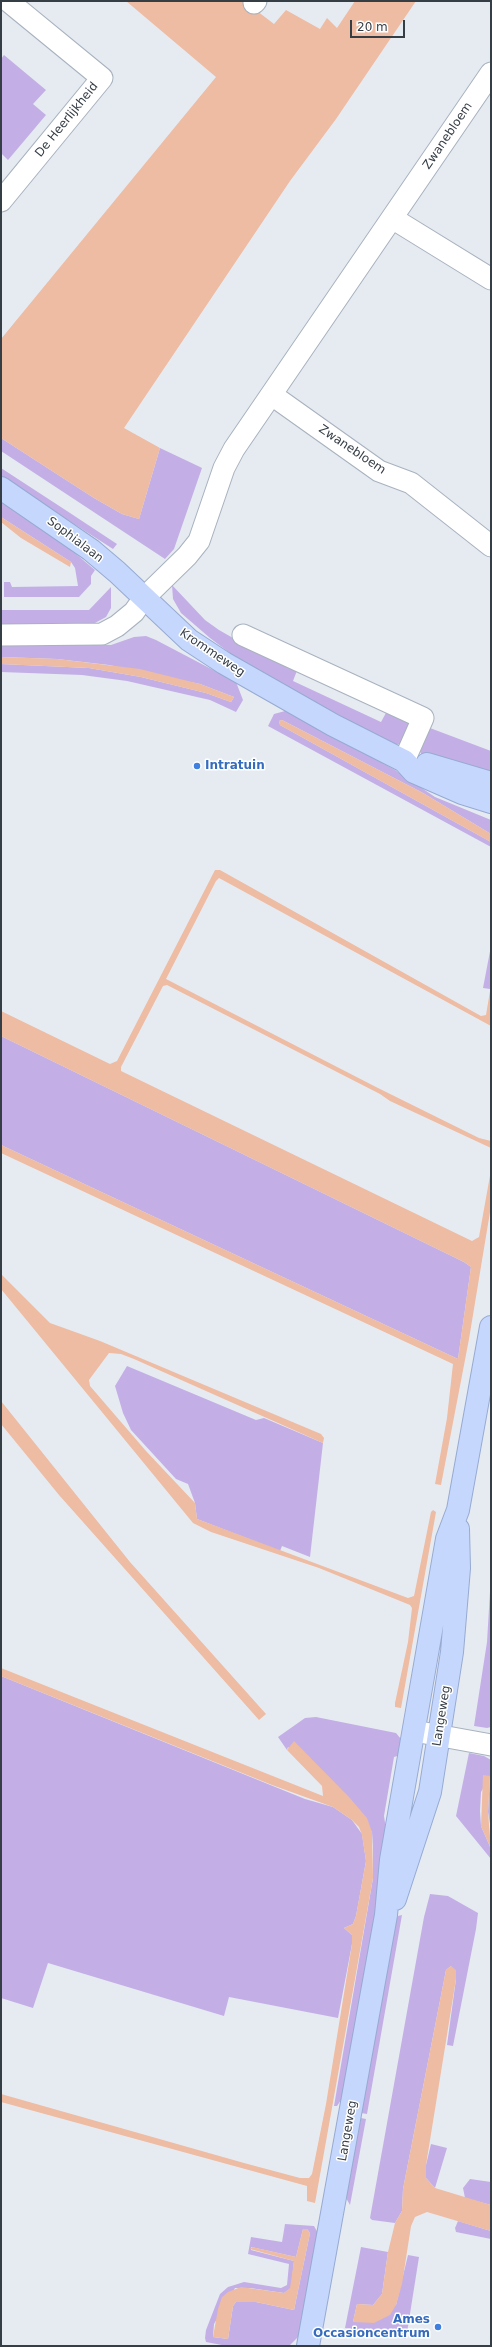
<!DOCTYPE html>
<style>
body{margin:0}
#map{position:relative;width:492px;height:2347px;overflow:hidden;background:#e6ebf2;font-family:"DejaVu Sans",sans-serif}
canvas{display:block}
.frame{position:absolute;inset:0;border:2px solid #353d45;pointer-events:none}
.scale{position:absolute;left:350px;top:20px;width:55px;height:18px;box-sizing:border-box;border:2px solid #353d45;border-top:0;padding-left:5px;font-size:12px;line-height:14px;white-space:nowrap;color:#353d45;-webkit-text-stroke:3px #fff;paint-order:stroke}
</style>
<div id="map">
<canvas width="492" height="2347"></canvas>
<div class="frame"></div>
<div class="scale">20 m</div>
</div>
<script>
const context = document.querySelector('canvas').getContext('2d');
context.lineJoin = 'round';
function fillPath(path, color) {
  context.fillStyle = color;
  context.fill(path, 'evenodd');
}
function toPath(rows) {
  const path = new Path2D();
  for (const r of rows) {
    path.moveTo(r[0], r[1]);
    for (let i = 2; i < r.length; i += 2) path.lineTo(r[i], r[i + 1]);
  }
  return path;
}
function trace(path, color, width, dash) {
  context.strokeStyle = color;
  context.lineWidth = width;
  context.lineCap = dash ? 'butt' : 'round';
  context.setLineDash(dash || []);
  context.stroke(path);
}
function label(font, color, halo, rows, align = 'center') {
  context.font = font + ' "DejaVu Sans",sans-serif';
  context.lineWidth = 3;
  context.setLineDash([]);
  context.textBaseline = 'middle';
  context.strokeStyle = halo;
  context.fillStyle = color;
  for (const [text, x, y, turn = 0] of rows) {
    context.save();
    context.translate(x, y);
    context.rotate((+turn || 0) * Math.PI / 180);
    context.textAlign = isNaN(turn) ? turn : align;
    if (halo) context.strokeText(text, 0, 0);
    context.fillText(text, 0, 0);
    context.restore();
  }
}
fillPath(toPath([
 [4,55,46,90,33,104,46,115,8,160,1,153,1,59],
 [1,438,94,498,122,514,139,519,160,448,198,466,202,468,174,549,165,559,1,451],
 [1,468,67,511,117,544,113,549,1,477],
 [1,499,57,538,95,570,91,576,91,584,79,597,4,597,4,582,10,582,12,587,78,586,75,568,71,562,1,517],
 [172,585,205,620,219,630,240,642,298,668,293,681,381,722,387,711,406,718,411,725,402,744,392,744,243,663,210,638,181,613,173,599],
 [111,587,111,608,106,617,93,624,67,626,1,624,1,610,89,610],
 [146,636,156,640,236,682,243,700,236,712,210,700,127,681,82,675,1,672,1,664,89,668,141,677,206,693,231,702,234,697,200,684,109,665,57,659,1,657,1,645,111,645,134,637],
 [285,711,291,712,395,770,435,797,491,820,491,834,423,793,282,720,279,721,280,725,491,842,491,847,268,726,274,714],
 [430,728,491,751,491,778,423,758,418,747],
 [491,946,491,985,490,989,483,988],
 [1,1036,464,1262,471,1267,458,1359,1,1145],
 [127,1366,256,1420,264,1418,323,1443,310,1557,282,1546,280,1551,197,1519,195,1503,188,1484,176,1479,131,1430,123,1413,115,1386],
 [491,1575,491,1727,487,1728,474,1726,487,1642],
 [1,1676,305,1799,333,1807,352,1820,362,1834,366,1861,356,1916,353,1924,344,1928,352,1935,352,1944,338,2018,229,1997,224,2016,48,1963,33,2008,1,1998],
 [316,1717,396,1733,401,1739,404,1754,394,1757,384,1816,388,1842,343,2097,337,2106,334,2106,373,1878,373,1847,372,1832,288,1747,287,1750,278,1737,305,1718],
 [469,1753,484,1756,491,1760,491,1830,488,1812,490,1776,481,1792,480,1811,481,1826,491,1849,491,1859,456,1816],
 [430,1894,448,1896,478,1913,476,1929,453,2046,447,2045,456,1979,451,1966,446,1970,403,2189,402,2211,395,2223,372,2220,370,2218,424,1917],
 [402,1915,367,2114,361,2113,396,1920,398,1916],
 [361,2118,366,2119,350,2205,346,2198],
 [431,2144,447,2148,435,2188,426,2178,426,2165],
 [470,2179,491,2182,491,2205,465,2198,463,2188],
 [458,2221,491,2231,491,2239,456,2232,455,2228],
 [285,2224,314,2226,318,2233,299,2336,289,2346,227,2346,206,2342,205,2338,206,2330,220,2294,228,2287,244,2282,281,2288,287,2285,289,2264,248,2254,251,2237,282,2242],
 [303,2229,307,2229,310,2233,294,2310,256,2302,236,2302,233,2306,228,2339,213,2337,214,2324,235,2288,250,2288,284,2293,291,2288,294,2261,251,2250,251,2247,296,2257],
 [361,2247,388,2252,382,2294,373,2305,357,2304,353,2322,396,2305,408,2255,419,2257,406,2339,345,2328]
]), '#c3afe6');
fillPath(toPath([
 [126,1,244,1,274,24,286,10,320,29,327,18,337,28,355,1,416,1,336,119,290,181,124,428,160,448,139,519,122,514,94,498,1,438,1,339,216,77],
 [1,517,71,562,70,567,21,538,1,522],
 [1,657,57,659,140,669,200,684,234,697,231,702,206,693,141,677,89,668,1,664],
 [282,720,423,793,491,834,491,842,280,725,279,721],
 [215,870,220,870,481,1016,486,1015,491,985,491,1026,219,878,216,881,166,979,376,1087,479,1138,491,1141,491,1148,390,1101,380,1094,167,985,163,986,121,1067,121,1071,472,1241,479,1237,491,1170,491,1206,469,1339,441,1485,435,1484,447,1418,453,1364,1,1153,1,1145,458,1359,471,1267,464,1262,1,1036,1,1011,110,1064,117,1061],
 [1,1274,50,1323,100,1341,321,1434,324,1438,323,1443,134,1359,121,1354,109,1353,89,1380,90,1386,146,1451,195,1503,197,1519,408,1598,414,1596,431,1512,433,1510,436,1512,401,1708,395,1707,395,1703,408,1642,412,1608,410,1605,319,1568,211,1532,193,1523,1,1289],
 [1,1401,130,1562,266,1714,259,1720,59,1495,1,1424],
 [1,1668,323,1796,322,1786,287,1750,294,1741,349,1797,367,1818,372,1832,373,1878,315,2203,307,2201,307,2186,1,2102,1,2094,244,2163,300,2178,309,2178,312,2174,326,2104,352,1944,352,1935,344,1928,353,1924,356,1916,366,1861,362,1835,359,1827,352,1820,333,1807,272,1785,1,1676],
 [483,1775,490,1776,488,1812,491,1849,481,1826],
 [451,1966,456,1970,456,1979,426,2165,426,2178,435,2188,491,2205,491,2231,427,2212,415,2217,411,2226,402,2284,396,2305,390,2315,374,2323,353,2322,357,2304,373,2305,382,2294,388,2252,395,2223,402,2211,403,2189,446,1970],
 [303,2229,307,2229,310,2233,294,2310,256,2302,236,2302,233,2306,228,2339,213,2337,218,2309,222,2297,228,2292,241,2287,284,2293,290,2288,294,2261,250,2249,252,2247,296,2257]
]), '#eebba3');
const street = toPath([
 [254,3,256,1],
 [1,201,102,78,8,1],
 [392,218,491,279],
 [272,395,379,471,411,483,491,546],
 [1,635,102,634,117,626,134,612,144,598,187,556,199,541,224,468,234,449,491,73],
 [243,635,423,718,404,761],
 [414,1731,491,1745]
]);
const secondary = toPath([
 [1,488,91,550,117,572,189,640,224,663,333,725,404,761,414,772,462,793,491,802],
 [427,764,491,783],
 [395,1899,430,1792,452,1652,459,1568,458,1529],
 [308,2346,386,1915,391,1860,447,1539,458,1510,491,1327]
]);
trace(street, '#a8b2be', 23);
trace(secondary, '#96aad2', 24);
trace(street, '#fff', 21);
trace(secondary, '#c5d7fd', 22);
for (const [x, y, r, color] of [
 [197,766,4,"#3f7fe0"],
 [438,2327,4,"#3f7fe0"]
]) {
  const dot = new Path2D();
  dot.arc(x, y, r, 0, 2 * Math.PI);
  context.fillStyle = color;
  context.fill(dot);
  trace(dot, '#fff', 1.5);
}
label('12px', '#353d45', '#fff', [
 ["De Heerlijkheid",67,120,-51],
 ["Zwanebloem",448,136,-56],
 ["Zwanebloem",352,450,34],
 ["Sophialaan",75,540,37],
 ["Krommeweg",212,653,34],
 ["Langeweg",442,1716,-81],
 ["Langeweg",348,2131,-80]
]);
label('bold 12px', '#366cbe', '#fff', [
 ["Intratuin",205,766],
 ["Ames",430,2320,"right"],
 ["Occasioncentrum",430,2334,"right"]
], 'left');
</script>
